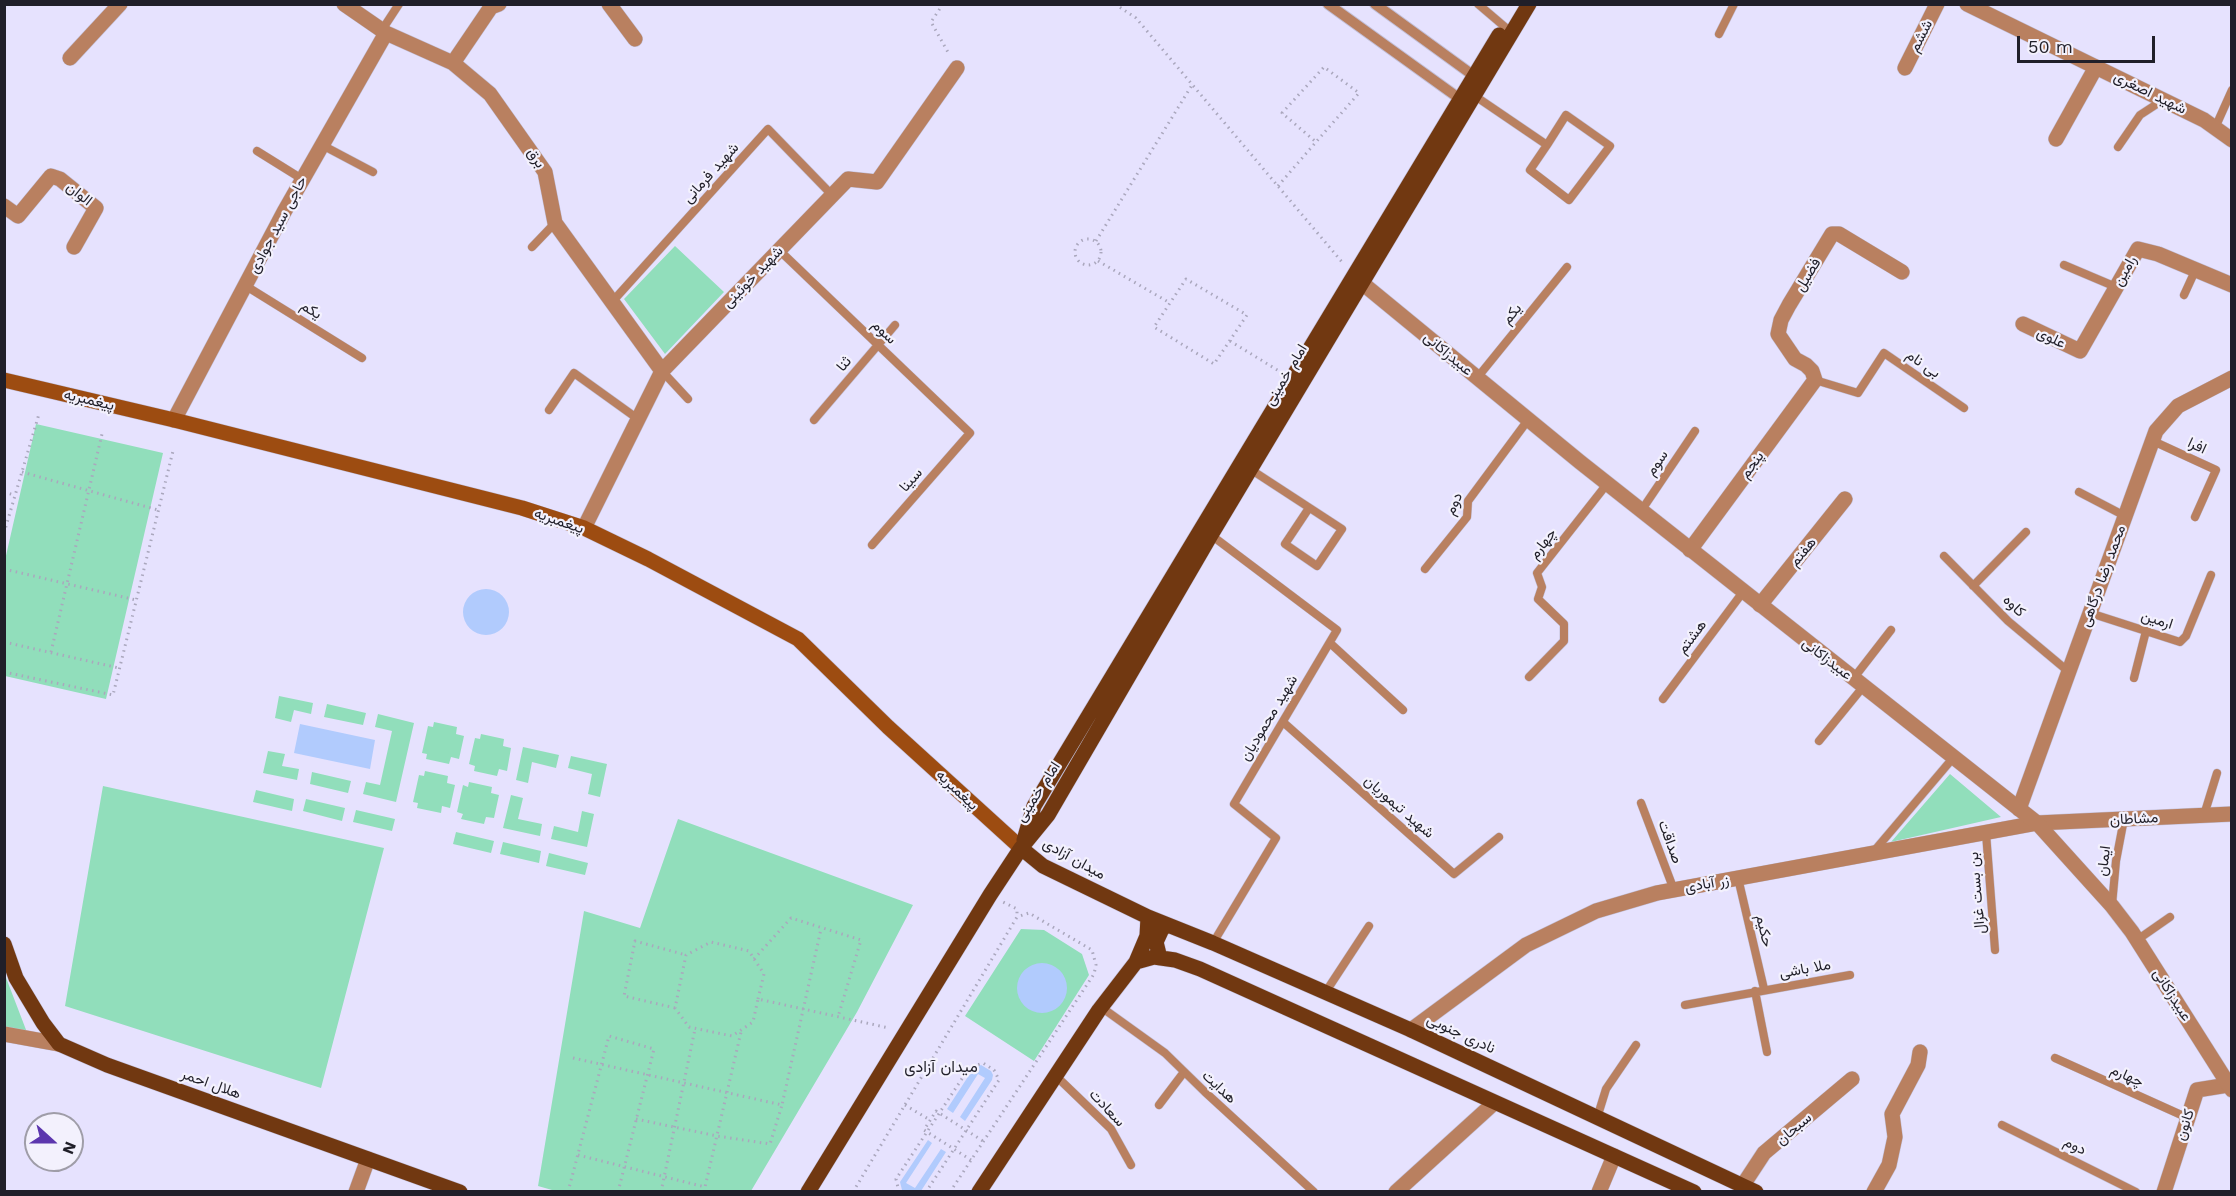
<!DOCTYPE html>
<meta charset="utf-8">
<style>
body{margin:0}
#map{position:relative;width:2236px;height:1196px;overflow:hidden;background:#e6e2fe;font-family:"Work Sans",sans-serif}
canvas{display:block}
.frame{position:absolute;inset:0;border:6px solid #201f29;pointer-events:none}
.north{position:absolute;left:24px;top:1112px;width:60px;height:60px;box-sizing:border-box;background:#f3f1fd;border:2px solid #9f9da8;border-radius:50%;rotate:111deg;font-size:16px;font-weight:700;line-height:24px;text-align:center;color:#201f29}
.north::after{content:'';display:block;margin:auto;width:21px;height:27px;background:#5c36ae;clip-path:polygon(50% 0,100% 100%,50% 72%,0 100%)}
.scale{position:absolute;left:2017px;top:36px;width:138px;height:27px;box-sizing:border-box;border:3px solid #201f29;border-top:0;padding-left:8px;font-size:18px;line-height:21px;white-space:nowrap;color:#201f29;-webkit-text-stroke:4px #f3f1fd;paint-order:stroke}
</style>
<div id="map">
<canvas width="2236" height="1196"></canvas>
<div class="frame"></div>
<div class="north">N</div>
<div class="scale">50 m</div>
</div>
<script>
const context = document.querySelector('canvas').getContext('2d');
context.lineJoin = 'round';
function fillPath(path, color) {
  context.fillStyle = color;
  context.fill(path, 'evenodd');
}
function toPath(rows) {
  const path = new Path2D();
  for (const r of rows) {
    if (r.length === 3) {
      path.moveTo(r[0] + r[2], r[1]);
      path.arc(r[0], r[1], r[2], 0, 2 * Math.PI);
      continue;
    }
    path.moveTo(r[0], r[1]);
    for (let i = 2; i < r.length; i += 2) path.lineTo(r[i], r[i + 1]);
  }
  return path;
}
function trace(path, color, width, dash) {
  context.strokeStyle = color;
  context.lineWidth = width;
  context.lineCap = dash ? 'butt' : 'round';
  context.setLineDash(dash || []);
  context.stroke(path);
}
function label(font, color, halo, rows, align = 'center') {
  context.font = font + ' "Work Sans",Vazirmatn,sans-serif';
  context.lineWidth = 4.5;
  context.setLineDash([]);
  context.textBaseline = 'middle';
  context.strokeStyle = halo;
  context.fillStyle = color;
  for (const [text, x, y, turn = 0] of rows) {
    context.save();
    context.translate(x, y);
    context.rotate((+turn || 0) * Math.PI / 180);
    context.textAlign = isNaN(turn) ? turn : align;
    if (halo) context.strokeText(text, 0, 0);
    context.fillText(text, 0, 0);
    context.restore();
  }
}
fillPath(toPath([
 [675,246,724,292,665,354,624,299],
 [36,424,163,453,106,699,5,676,5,560],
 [279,696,313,703,311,714,294,710,291,722,275,718],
 [327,704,366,713,363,725,324,717],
 [378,714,414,723,396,802,363,794,366,782,380,785,392,731,375,727],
 [434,722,457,727,456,734,464,736,459,759,451,757,449,764,426,759,427,754,422,753,428,726,433,727],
 [481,734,504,739,503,746,511,748,507,771,499,769,497,776,474,771,475,766,469,764,475,738,480,739],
 [523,747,559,755,556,768,532,762,528,783,516,780],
 [268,751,285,754,282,766,299,769,297,780,263,773],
 [571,756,607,764,600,797,588,794,592,774,568,768],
 [425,771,448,776,447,783,455,785,450,808,442,806,441,813,417,808,418,803,413,802,419,775,424,776],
 [312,772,351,781,348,793,310,784],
 [1950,774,2001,817,1891,842],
 [469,782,492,787,491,793,499,795,494,818,486,817,484,824,461,819,463,814,457,812,463,785,468,787],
 [103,786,384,848,321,1088,65,1006],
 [256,790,294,799,292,811,253,802],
 [511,795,523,798,518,819,542,824,540,836,503,828],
 [306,799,345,808,342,821,303,811],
 [356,810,395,819,392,831,353,822],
 [582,811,594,814,587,847,551,839,554,826,578,832],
 [678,819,913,905,857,1012,751,1191,559,1192,538,1186,584,911,640,928],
 [456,832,494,841,491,853,453,844],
 [503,842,541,851,539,863,500,854],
 [549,853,588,863,585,875,546,866],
 [1021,929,1044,930,1082,954,1089,975,1034,1061,965,1016],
 [5,975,28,1035,5,1028]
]), '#91debb');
fillPath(toPath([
 [486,612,23],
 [300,724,375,740,370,769,294,753],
 [1042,988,25],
 [981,1065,991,1071,993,1075,992,1080,965,1121,960,1117,985,1078,978,1074,953,1113,947,1109,973,1069],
 [928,1140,932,1143,906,1183,915,1188,941,1149,946,1152,921,1191,905,1191,902,1190,900,1182]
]), '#b1cbfd');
const service = toPath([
 [1478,4,1512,33],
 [382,30,399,4],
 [1719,34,1734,4],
 [1475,96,1547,145,1566,115,1610,146,1569,200,1530,170,1547,145],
 [2215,128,2232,90],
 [322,145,373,172],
 [2118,147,2140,115,2163,100],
 [257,151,302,179],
 [532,247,555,223],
 [779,250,970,433,872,545],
 [2064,265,2116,287],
 [246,286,362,358],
 [2184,295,2195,271],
 [612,302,768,129,832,195],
 [662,371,688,399],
 [1477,378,1567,267],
 [1815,380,1858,393,1884,353,1964,408],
 [549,410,574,373,638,419],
 [814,420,895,325],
 [2153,441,2216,470,2195,517],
 [1250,469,1342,529,1317,566,1285,544,1309,508],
 [2079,492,2125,516],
 [1641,511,1695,431],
 [1211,535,1337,630,1234,804,1276,838,1213,943],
 [1944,556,2008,621,2069,672],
 [1425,569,1467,517,1468,501,1528,420],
 [1973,586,2026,532],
 [2090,613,2180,642,2186,636,2211,575],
 [1330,643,1403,710],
 [1529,677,1564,641,1564,624,1538,599,1542,587,1537,573,1607,484],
 [2134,678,2146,631],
 [1853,679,1891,630],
 [1663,699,1743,592],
 [1283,722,1454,874,1499,837],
 [1819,741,1863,687],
 [1641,803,1674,890],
 [2204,815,2217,773],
 [1986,833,1995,950],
 [1875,850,1953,758],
 [1738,878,1764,989],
 [2112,905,2116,861,2124,819],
 [2137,940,2170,917],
 [1755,991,1767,1052],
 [1325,993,1369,926],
 [1685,1005,1850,975],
 [1101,1007,1165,1053,1205,1092,1314,1192],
 [2055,1058,2188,1118],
 [1056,1076,1111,1129,1131,1165],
 [1159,1105,1184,1072],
 [1597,1118,1606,1089,1636,1045],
 [2002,1125,2136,1192]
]);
const pedestrian = toPath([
 [1328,4,1460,99],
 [1375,4,1474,76]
]);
const minor = toPath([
 [344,4,386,33,453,63,490,94,545,172,555,223,662,371],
 [609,4,635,39],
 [70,58,120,4],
 [453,63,491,7,499,4],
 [1905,68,1937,4],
 [2056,139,2096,67],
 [4,206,18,216,51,176,60,179,96,208,74,247],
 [2023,324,2080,351,2138,249,2158,254,2232,285],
 [174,420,284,212,386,33],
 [584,528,662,371,848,179,877,182,957,68],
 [1690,550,1815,380,1812,371,1806,365,1795,359,1778,334,1781,320,1789,305,1832,234,1839,234,1902,272],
 [1760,605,1845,499],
 [2019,809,2156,431,2178,406,2232,378],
 [1411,1030,1526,945,1596,911,1657,893,2037,823,2232,814],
 [4,1034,59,1044],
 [1743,1185,1764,1153,1852,1079],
 [356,1192,368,1159],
 [1396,1192,1494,1103],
 [1599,1192,1614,1156],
 [1874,1192,1889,1165,1895,1137,1892,1114,1918,1065,1920,1052],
 [2164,1192,2197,1090,2228,1085,2232,1081]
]);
const tertiary = toPath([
 [1967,4,2204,120,2232,140],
 [1362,283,1580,462,2037,823,2112,906,2132,932,2232,1090]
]);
const secondary = toPath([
 [4,380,174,420,522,508,584,528,648,559,798,639,888,727,1021,848]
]);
const primary = toPath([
 [1024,840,1034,806,1499,35],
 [1021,848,1043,866,1148,917,1213,943,1411,1030,1756,1192],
 [4,944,16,978,43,1023,59,1044,107,1065,460,1192],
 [1160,958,1156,942,1162,929,1168,925],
 [1136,962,1154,957,1175,960,1200,969,1694,1192],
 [808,1192,990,895,1021,848,1048,815,1211,535,1529,4],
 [979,1192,1099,1010,1136,962,1147,936,1148,917]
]);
trace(service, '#c2bfd8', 9);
trace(pedestrian, '#c2bfd8', 12);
trace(minor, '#c2bfd8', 16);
trace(tertiary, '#c2bfd8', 16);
trace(secondary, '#c2bfd8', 16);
trace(primary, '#c2bfd8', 16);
trace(toPath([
 [943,4,931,22,949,54],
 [1115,4,1136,18,1342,262],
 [1278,186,1316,142,1359,93,1324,67,1282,113,1316,142],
 [1088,252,13],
 [1096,241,1192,85],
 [1098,261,1170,303,1154,327,1214,364,1247,315,1186,279,1170,303],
 [1230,341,1279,371],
 [22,472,158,510],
 [4,492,14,495],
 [4,533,39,414],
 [4,569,136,600],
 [4,642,119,668],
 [51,652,102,434],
 [4,672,113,695,173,451],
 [754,959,791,918,861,940,838,1017],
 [758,999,764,974,749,951,711,942,686,955,675,1008,689,1027,732,1036,753,1022,758,999,889,1028],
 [675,1008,624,996,635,941,686,955],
 [573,1058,782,1105,821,929],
 [905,1105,930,1120],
 [636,1119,717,1136,770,1144,782,1105],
 [578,1155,705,1187,741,1032],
 [971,1160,924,1130,936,1111,983,1141],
 [568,1192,609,1036,654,1049,618,1192],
 [661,1192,695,1029],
 [853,1192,1017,917,1017,909,1003,902],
 [899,1192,896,1179,969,1068,983,1063,994,1070,999,1080,926,1192],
 [950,1192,1094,974,1096,965,1092,950,1029,913,1017,917]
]), '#aaa7bd', 3, [1.5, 4.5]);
trace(service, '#b98060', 8);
trace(pedestrian, '#b98060', 10);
trace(minor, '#b98060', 15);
trace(tertiary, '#b98060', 15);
trace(secondary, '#9d4c11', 15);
trace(primary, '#713811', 15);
label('15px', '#201f29', '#f3f1fd', [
 ["ششم",1921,36,-63],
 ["شهید اصغری",2150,93,26],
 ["برق",536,158,57],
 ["شهید فرمانی",711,173,-48],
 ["الوان",79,194,38],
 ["حاجی سید جوادی",278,225,-62],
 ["رامین",2125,271,-61],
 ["فضیل",1808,275,-59],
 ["شهید خوئینی",753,277,-46],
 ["یکم",311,310,32],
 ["یکم",1512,314,-51],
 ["سوم",884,332,44],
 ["علوی",2051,338,26],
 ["عبیدزاکانی",1448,354,40],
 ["ثنا",844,364,-50],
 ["بی نام",1923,364,34],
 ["امام خمینی",1286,375,-59],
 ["پیغمبریه",89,400,13],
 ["افرا",2197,446,25],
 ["سوم",1657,463,-56],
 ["پنجم",1752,465,-54],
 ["سینا",911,480,-49],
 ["دوم",1454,504,-67],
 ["پیغمبریه",559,521,19],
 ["چهارم",1543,544,-52],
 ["هفتم",1803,552,-51],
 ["محمد رضا درگاهی",2103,576,-70],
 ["کاوه",2014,606,44],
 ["ارمین",2157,620,18],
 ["هشتم",1692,637,-53],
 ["عبیدزاکانی",1827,659,38],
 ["شهید محمودیان",1269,718,-59],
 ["پیغمبریه",957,790,43],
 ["امام خمینی",1038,792,-57],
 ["شهید تیموریان",1399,807,41],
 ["مشاطان",2134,819,-3],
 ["صداقت",1670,842,70],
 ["میدان آزادی",1074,859,29],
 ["ایمان",2104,861,-83],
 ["زر آبادی",1707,884,-10],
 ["بن بست غزال",1977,893,-95],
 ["حکیم",1764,931,77],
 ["ملا باشی",1805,969,-10],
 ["عبیدزاکانی",2172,995,58],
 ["نادری جنوبی",1461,1034,25],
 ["چهارم",2127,1076,24],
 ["هلال احمر",211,1084,20],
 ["هدایت",1219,1087,43],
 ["سعادت",1107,1108,47],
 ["کانون",2185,1125,-72],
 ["سبحان",1794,1129,-40],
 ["دوم",2075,1146,27]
]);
label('16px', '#201f29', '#f3f1fd', [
 ["میدان آزادی",941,1067]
]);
</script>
